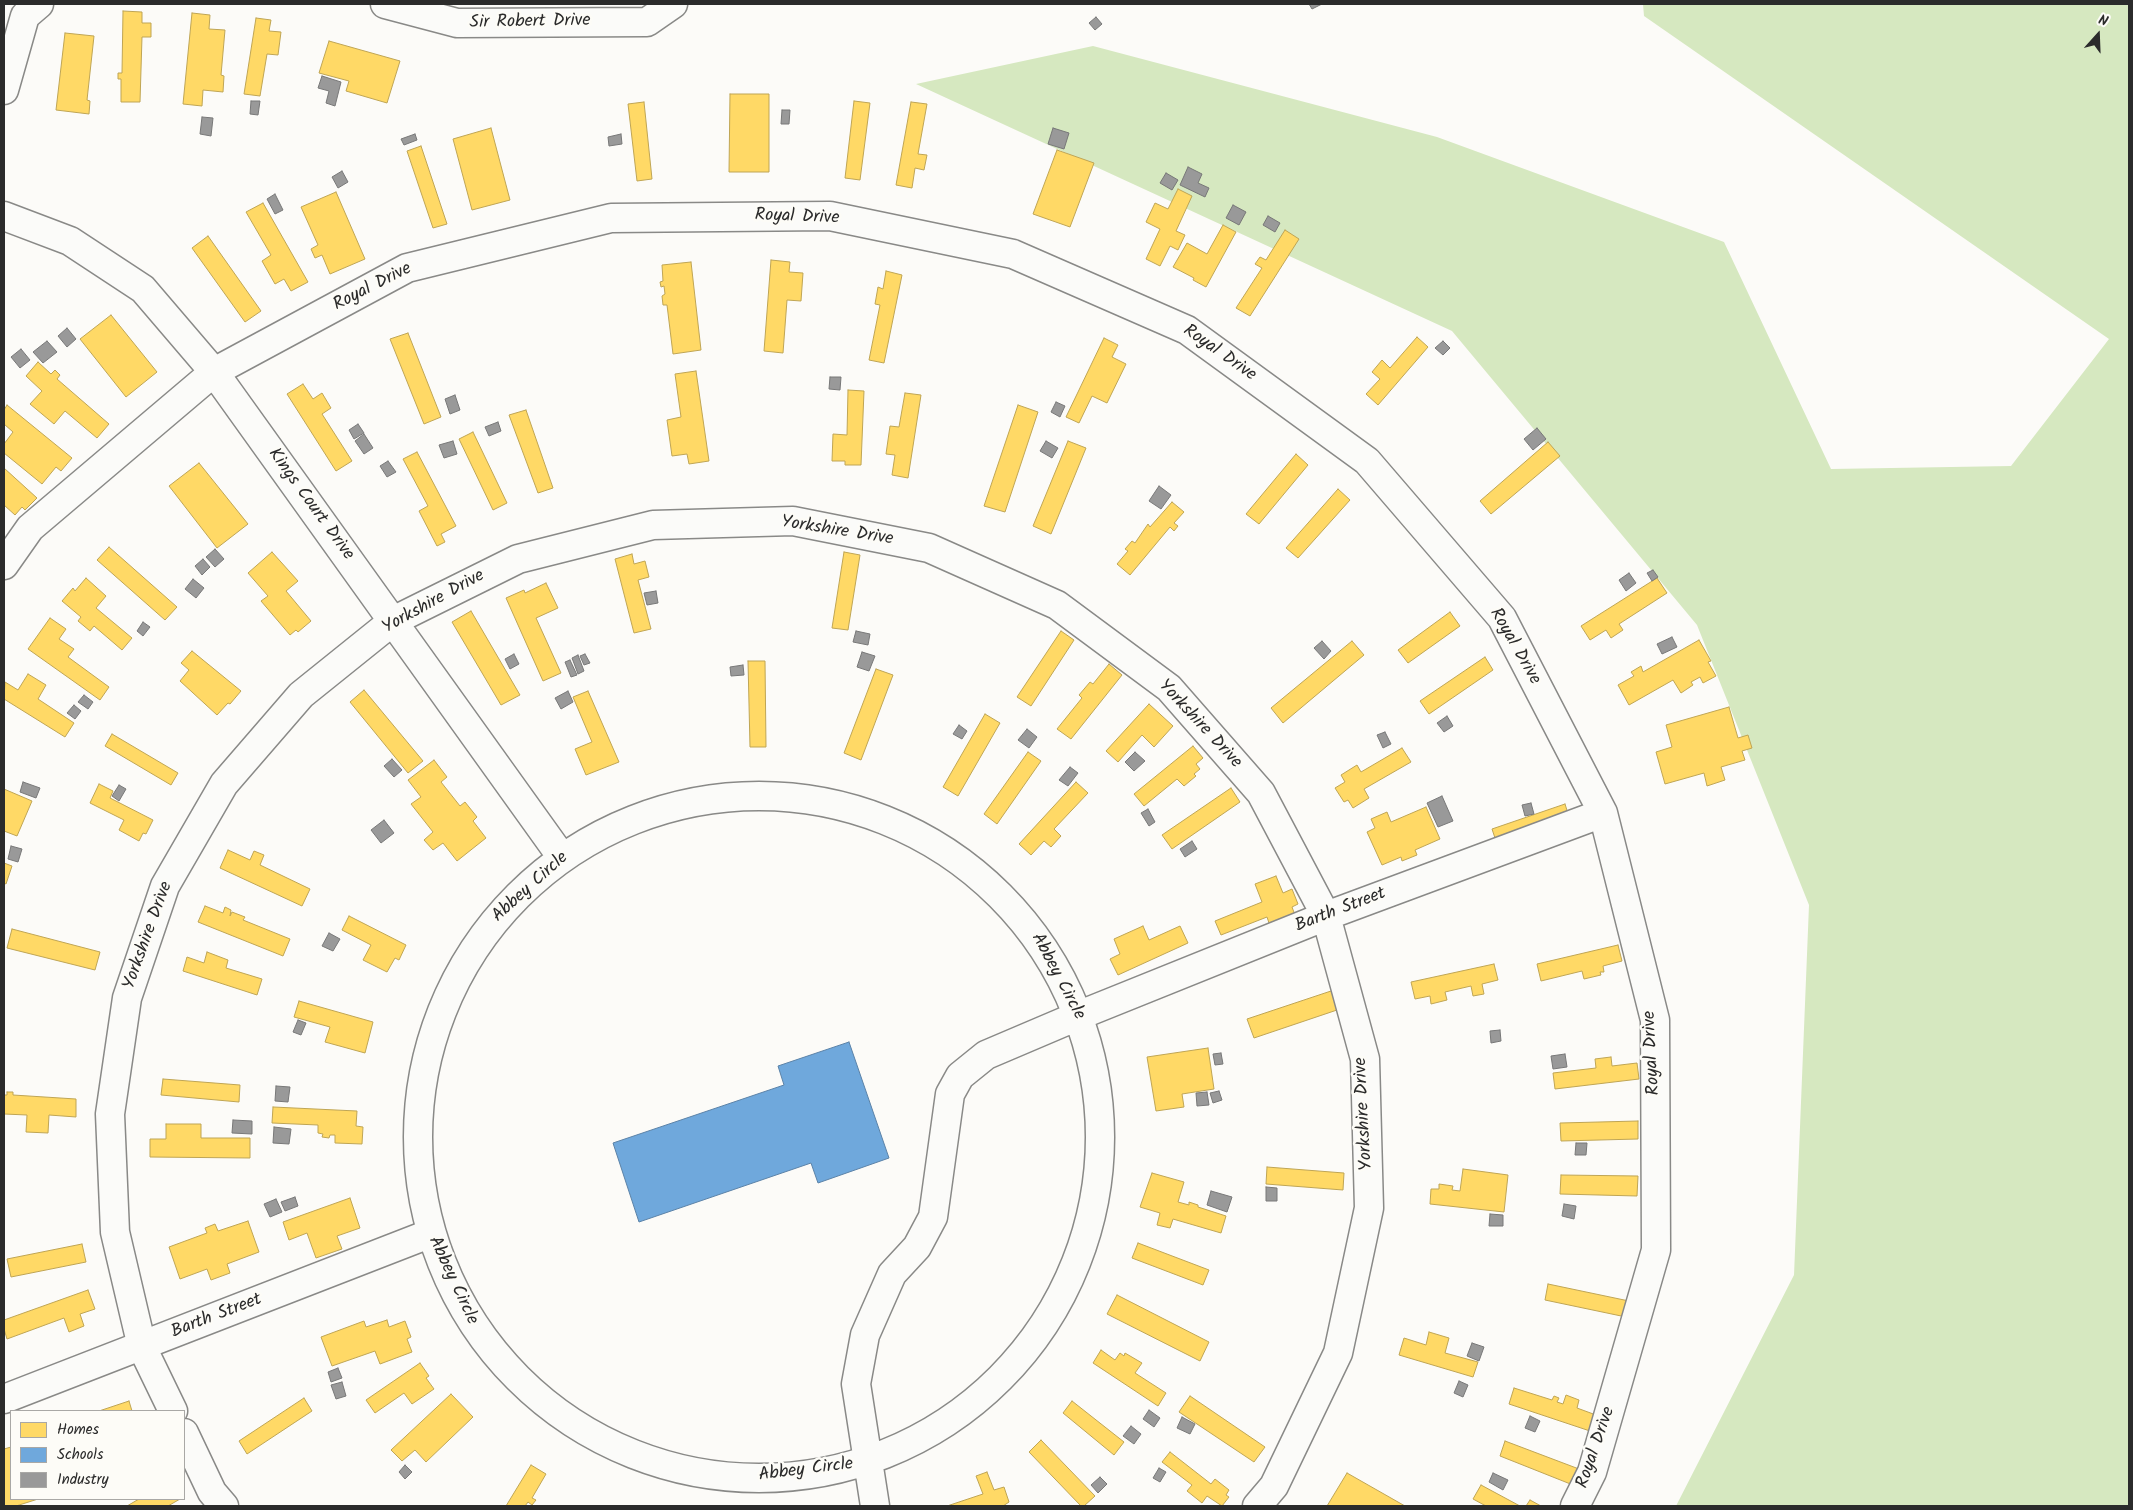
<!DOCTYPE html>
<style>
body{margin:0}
#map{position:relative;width:2133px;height:1510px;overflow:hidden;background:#fcfbf8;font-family:Kalam,sans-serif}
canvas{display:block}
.frame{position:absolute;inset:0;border:5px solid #2b2b2b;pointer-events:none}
.legend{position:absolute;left:10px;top:1410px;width:175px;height:90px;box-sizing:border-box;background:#fdfcf7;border:1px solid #a9a8a5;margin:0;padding:6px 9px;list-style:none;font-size:15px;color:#2b2b2b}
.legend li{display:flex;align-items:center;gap:10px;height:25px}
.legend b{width:25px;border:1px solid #a9a8a5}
.north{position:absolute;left:2073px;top:10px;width:50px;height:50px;-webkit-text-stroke:4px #fdfcf7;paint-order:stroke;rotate:20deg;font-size:14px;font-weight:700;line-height:20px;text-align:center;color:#2b2b2b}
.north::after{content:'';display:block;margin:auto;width:18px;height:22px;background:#2b2b2b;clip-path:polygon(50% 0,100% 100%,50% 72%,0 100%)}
</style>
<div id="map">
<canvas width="2133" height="1510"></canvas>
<div class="frame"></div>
<ul class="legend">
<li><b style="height:14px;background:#ffd966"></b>Homes</li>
<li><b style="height:14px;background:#6fa8dc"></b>Schools</li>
<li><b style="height:14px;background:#999"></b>Industry</li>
</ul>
<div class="north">N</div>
</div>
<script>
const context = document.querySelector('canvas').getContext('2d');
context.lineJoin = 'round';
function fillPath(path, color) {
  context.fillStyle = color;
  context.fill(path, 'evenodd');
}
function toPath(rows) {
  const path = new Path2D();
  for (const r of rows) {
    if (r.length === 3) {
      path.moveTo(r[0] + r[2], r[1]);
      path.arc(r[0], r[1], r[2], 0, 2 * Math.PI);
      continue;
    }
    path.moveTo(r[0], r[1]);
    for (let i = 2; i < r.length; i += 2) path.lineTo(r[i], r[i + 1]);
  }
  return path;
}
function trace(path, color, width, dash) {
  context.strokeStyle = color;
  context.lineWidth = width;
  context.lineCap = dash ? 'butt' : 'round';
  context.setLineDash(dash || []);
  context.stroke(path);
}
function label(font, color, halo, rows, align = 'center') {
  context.font = font + ' Kalam,sans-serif';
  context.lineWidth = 5;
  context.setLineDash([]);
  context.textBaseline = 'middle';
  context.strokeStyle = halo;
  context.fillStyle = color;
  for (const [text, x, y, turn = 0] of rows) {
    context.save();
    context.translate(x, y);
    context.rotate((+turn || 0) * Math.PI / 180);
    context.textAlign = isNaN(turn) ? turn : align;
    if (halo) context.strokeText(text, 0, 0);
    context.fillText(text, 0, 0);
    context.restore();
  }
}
fillPath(toPath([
 [1643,4,2129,4,2129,1506,1676,1506,1794,1275,1809,905,1697,625,1452,331,916,84,1093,46,1437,137,1724,242,1831,469,2011,466,2109,339,1644,16]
]), '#d6e8c0');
const homes = toPath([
 [123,11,142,12,142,23,151,23,151,37,142,37,140,102,121,102,121,79,118,79,118,73,122,73,123,11],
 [192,13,210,15,209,29,225,30,221,75,224,76,223,92,203,90,202,106,183,104,192,13],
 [256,18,271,20,269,31,281,32,278,55,267,54,260,96,244,94,256,18],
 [65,33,94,36,87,100,90,101,89,114,56,110,65,33],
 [329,41,400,61,387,103,346,91,349,81,319,73,329,41],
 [730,94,769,94,769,172,729,172,730,94],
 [854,101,870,103,860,180,845,178,854,101],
 [644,102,652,179,637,181,628,104,644,102],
 [911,102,927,104,918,154,927,155,924,170,915,168,912,188,896,185,911,102],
 [491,128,510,200,472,210,453,139,491,128],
 [421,146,447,224,433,228,407,151,421,146],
 [1057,150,1094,163,1070,227,1033,214,1057,150],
 [1178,189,1192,196,1176,231,1185,235,1178,250,1170,246,1160,266,1146,259,1160,229,1146,222,1155,203,1168,209,1178,189],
 [336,192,365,259,330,274,322,255,315,258,311,249,318,245,301,207,336,192],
 [263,203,308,282,291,291,284,279,275,284,262,261,271,255,246,212,263,203],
 [1223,225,1236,232,1206,287,1193,280,1194,278,1173,267,1187,243,1207,254,1223,225],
 [1285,230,1299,239,1250,316,1236,308,1262,268,1255,264,1260,257,1266,260,1285,230],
 [208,236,261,311,245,322,192,248,208,236],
 [771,260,790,262,789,272,803,273,801,301,787,300,783,353,764,351,771,260],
 [691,262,701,350,673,354,667,305,663,305,662,296,665,294,664,286,661,287,660,282,663,281,662,265,691,262],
 [886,271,902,275,884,363,869,360,880,305,875,304,878,287,883,289,886,271],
 [111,315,157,372,126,397,80,339,111,315],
 [408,333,441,417,424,424,390,339,408,333],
 [1417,337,1428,347,1378,405,1366,394,1380,379,1372,372,1382,360,1390,368,1417,337],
 [1104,338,1118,345,1112,357,1126,364,1107,403,1092,396,1079,423,1066,417,1104,338],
 [38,362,51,374,55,370,60,375,57,379,109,424,97,438,65,411,54,424,30,404,42,391,26,376,38,362],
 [696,371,709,461,689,464,687,454,672,456,667,420,681,417,675,374,696,371],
 [303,384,313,399,322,393,331,408,322,414,352,461,336,471,287,394,303,384],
 [848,390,864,391,861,465,845,465,845,461,832,461,833,434,847,435,848,390],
 [905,393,921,395,908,478,892,475,895,455,886,454,890,426,899,427,905,393],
 [7,405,72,458,61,471,56,467,42,484,4,453,4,444,13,432,4,424,4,410,7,405],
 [1018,405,1038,412,1005,512,984,506,1018,405],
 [526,410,553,488,538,493,509,415,526,410],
 [473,432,507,503,493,510,459,439,473,432],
 [1068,441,1086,448,1051,534,1033,526,1068,441],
 [1548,442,1560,456,1491,514,1480,501,1548,442],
 [417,452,456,526,441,534,445,542,437,546,419,511,428,506,403,459,417,452],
 [1296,454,1308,465,1259,524,1246,514,1296,454],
 [199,463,248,524,217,548,169,486,199,463],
 [4,468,37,498,25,510,22,507,15,515,4,505,4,468],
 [1338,489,1350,500,1298,558,1286,548,1338,489],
 [1172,502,1184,512,1174,523,1178,526,1174,531,1170,527,1130,575,1117,564,1128,551,1125,549,1132,541,1135,543,1148,524,1150,527,1172,502],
 [109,547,177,607,165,620,97,560,109,547],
 [272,552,298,581,286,591,311,621,298,632,296,630,290,635,261,601,268,596,248,573,272,552],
 [844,552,860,555,848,630,832,628,844,552],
 [632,554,634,564,645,561,649,577,638,580,651,629,634,633,615,559,632,554],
 [86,578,106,596,96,608,132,638,122,650,94,626,90,631,78,621,81,617,62,601,73,588,75,591,86,578],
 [1657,578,1667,593,1619,624,1623,630,1611,638,1606,630,1590,640,1581,626,1657,578],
 [546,583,558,608,536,618,561,673,543,681,506,598,524,590,525,593,546,583],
 [471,611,520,695,501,705,452,622,471,611],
 [1450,612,1460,626,1408,663,1398,650,1450,612],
 [50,618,66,629,59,639,74,649,68,657,109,687,100,700,28,649,50,618],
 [1061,631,1074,640,1031,706,1017,697,1061,631],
 [1699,640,1711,661,1708,662,1716,676,1703,683,1700,677,1691,682,1693,685,1681,693,1673,680,1629,705,1618,685,1634,676,1631,672,1641,666,1643,672,1699,640],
 [1352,641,1364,655,1283,723,1271,708,1352,641],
 [192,651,241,691,230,704,228,703,217,715,180,681,189,670,181,663,192,651],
 [1485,657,1493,670,1429,714,1420,701,1485,657],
 [748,661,765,661,766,747,750,747,748,661],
 [1109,664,1122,675,1071,739,1057,729,1082,698,1079,695,1090,682,1093,684,1109,664],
 [876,669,893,675,861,760,844,753,876,669],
 [28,674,46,685,38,699,74,723,65,737,4,699,5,682,18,690,28,674],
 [364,690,423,761,408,773,350,702,364,690],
 [588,691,619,762,586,775,575,749,592,742,573,697,588,691],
 [1149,704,1173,726,1154,747,1142,735,1118,762,1106,751,1149,704],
 [1729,707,1738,738,1748,735,1752,748,1742,751,1745,760,1721,767,1725,780,1707,786,1704,773,1665,784,1656,752,1672,747,1666,725,1729,707],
 [985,714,1000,723,958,796,943,787,985,714],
 [112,734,178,773,171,785,105,746,112,734],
 [1193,746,1203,758,1196,764,1200,769,1194,774,1196,776,1184,786,1177,779,1144,806,1134,794,1193,746],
 [1402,748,1411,762,1364,789,1369,798,1353,808,1348,800,1344,802,1335,788,1345,782,1341,775,1357,765,1361,772,1402,748],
 [1028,752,1041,761,997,824,984,814,1028,752],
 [434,760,447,777,441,782,460,806,465,802,477,817,473,821,486,838,457,861,443,843,433,850,424,840,433,832,411,804,421,797,408,780,434,760],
 [1076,782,1088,793,1054,829,1061,836,1051,847,1044,841,1031,855,1019,844,1076,782],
 [99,784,113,791,110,798,153,820,146,834,143,833,139,841,119,830,124,820,90,803,99,784],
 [1231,788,1240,802,1172,849,1162,835,1231,788],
 [4,789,32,801,17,836,4,831,4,789],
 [1565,804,1570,820,1497,844,1492,829,1565,804],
 [1426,807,1440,839,1415,850,1417,855,1402,861,1401,857,1382,865,1367,832,1375,828,1371,819,1387,812,1391,822,1426,807],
 [228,850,250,860,254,851,264,855,260,865,310,889,302,906,220,868,228,850],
 [4,863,12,866,6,884,4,883,4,863],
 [1276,876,1283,893,1292,889,1298,904,1292,907,1295,915,1270,926,1267,917,1221,935,1215,921,1262,902,1255,884,1276,876],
 [205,906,223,913,225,907,231,910,230,916,232,912,245,917,243,920,290,939,283,956,198,922,205,906],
 [349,916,406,945,399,960,395,958,387,972,363,960,371,945,342,930,349,916],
 [1143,926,1149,940,1180,926,1188,943,1118,975,1110,959,1120,954,1114,939,1143,926],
 [12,929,100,952,95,970,7,948,12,929],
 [1618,945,1622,961,1603,966,1604,972,1600,972,1601,975,1584,979,1582,971,1541,981,1537,964,1618,945],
 [207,952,228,960,226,968,262,979,257,995,183,971,187,957,204,963,207,952],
 [1494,964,1498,980,1482,984,1484,994,1473,996,1471,986,1445,992,1447,1000,1431,1004,1430,996,1415,999,1411,982,1494,964],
 [1334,990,1340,1009,1254,1038,1247,1019,1334,990],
 [299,1001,373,1022,365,1053,325,1042,330,1027,294,1017,299,1001],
 [1208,1048,1214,1089,1182,1094,1184,1107,1156,1111,1147,1057,1208,1048],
 [1611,1057,1612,1066,1637,1063,1639,1079,1555,1089,1553,1073,1596,1068,1595,1059,1611,1057],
 [163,1079,240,1085,239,1102,161,1095,163,1079],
 [7,1092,13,1092,13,1095,76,1099,76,1117,49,1115,48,1133,26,1132,27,1115,4,1114,4,1095,7,1095,7,1092],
 [273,1107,357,1111,356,1126,363,1127,362,1144,335,1143,335,1135,330,1135,329,1138,322,1137,323,1134,318,1133,318,1125,272,1123,273,1107],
 [1638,1121,1638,1139,1561,1141,1560,1123,1638,1121],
 [166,1124,201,1124,201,1138,250,1138,250,1158,150,1157,150,1139,166,1139,166,1124],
 [1267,1167,1344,1173,1343,1190,1266,1184,1267,1167],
 [1463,1169,1508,1175,1504,1212,1430,1204,1431,1189,1439,1189,1439,1184,1453,1186,1452,1190,1460,1191,1463,1169],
 [1152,1173,1184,1182,1178,1202,1189,1205,1189,1202,1198,1205,1198,1207,1226,1216,1221,1233,1173,1219,1170,1228,1157,1225,1160,1213,1140,1207,1152,1173],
 [1561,1175,1638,1176,1637,1196,1560,1194,1561,1175],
 [350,1198,360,1228,337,1236,342,1249,316,1258,307,1233,289,1240,283,1222,350,1198],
 [248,1221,259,1252,227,1264,230,1273,211,1280,207,1269,180,1279,169,1247,207,1233,205,1228,215,1224,218,1231,248,1221],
 [1138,1243,1209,1270,1203,1285,1132,1258,1138,1243],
 [82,1244,86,1262,11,1277,7,1259,82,1244],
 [1548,1284,1629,1301,1626,1317,1545,1300,1548,1284],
 [88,1290,95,1309,80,1314,84,1326,69,1332,64,1318,7,1339,4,1329,4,1320,88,1290],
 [1117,1295,1209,1342,1200,1361,1107,1314,1117,1295],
 [387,1320,389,1327,405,1321,411,1337,407,1339,412,1352,380,1364,375,1351,332,1366,321,1337,364,1321,366,1327,387,1320],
 [1429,1332,1449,1338,1445,1353,1478,1362,1473,1377,1399,1355,1404,1338,1426,1345,1429,1332],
 [1101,1350,1115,1360,1120,1353,1124,1356,1125,1353,1142,1363,1135,1373,1166,1393,1158,1406,1093,1363,1101,1350],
 [420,1363,429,1376,426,1378,434,1389,412,1404,404,1393,375,1413,366,1400,420,1363],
 [1514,1388,1552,1400,1554,1396,1559,1398,1557,1402,1563,1404,1566,1395,1579,1400,1577,1408,1596,1415,1590,1431,1509,1404,1514,1388],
 [451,1394,473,1417,426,1462,415,1450,402,1461,391,1450,451,1394],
 [1190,1396,1265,1447,1254,1462,1179,1412,1190,1396],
 [304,1398,312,1411,247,1454,239,1441,304,1398],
 [129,1401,132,1411,99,1411,129,1401],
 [1072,1401,1124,1442,1114,1455,1063,1413,1072,1401],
 [1041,1440,1095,1496,1084,1506,1081,1506,1029,1452,1041,1440],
 [1505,1441,1579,1469,1573,1485,1500,1456,1505,1441],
 [11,1447,11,1499,38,1499,16,1506,4,1506,4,1449,11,1447],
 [1170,1452,1211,1484,1215,1479,1229,1490,1226,1495,1229,1497,1222,1506,1207,1496,1202,1503,1187,1491,1192,1485,1162,1462,1170,1452],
 [531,1465,546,1474,532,1498,536,1500,532,1505,528,1502,525,1506,506,1506,531,1465],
 [987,1472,994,1490,1004,1487,1009,1502,1003,1506,947,1506,983,1494,976,1476,987,1472],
 [1347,1473,1405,1506,1327,1506,1347,1473],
 [1481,1485,1520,1506,1486,1506,1473,1499,1481,1485],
 [139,1499,180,1499,168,1506,127,1506,139,1499],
 [1530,1500,1541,1506,1526,1506,1530,1500]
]);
fillPath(homes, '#ffd966');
trace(homes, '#bfa554', 1);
const schools = toPath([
 [849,1042,889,1158,818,1183,811,1163,639,1222,613,1143,784,1085,778,1066,849,1042]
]);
fillPath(schools, '#6fa8dc');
trace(schools, '#5b82a7', 1);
const industry = toPath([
 [1309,4,1322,4,1312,9,1309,4],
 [1096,17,1102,24,1095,30,1089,23,1096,17],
 [322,76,341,82,335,106,326,103,329,91,318,88,322,76],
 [251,101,260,101,258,115,250,114,251,101],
 [782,110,790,110,789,124,781,124,782,110],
 [202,117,213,118,211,136,200,134,202,117],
 [1053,128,1069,133,1064,149,1048,144,1053,128],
 [415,134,417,140,404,145,401,139,415,134],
 [621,134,622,144,609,146,608,137,621,134],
 [1188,167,1202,174,1198,183,1209,188,1205,197,1180,185,1188,167],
 [342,171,348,182,338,188,332,177,342,171],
 [1166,173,1178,180,1172,190,1160,183,1166,173],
 [275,194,283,210,275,214,267,199,275,194],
 [1233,205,1246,212,1239,225,1226,218,1233,205],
 [1268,216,1280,223,1275,232,1263,225,1268,216],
 [67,328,76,339,67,347,58,336,67,328],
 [47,341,57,352,43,363,33,352,47,341],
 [1443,341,1450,348,1443,355,1435,348,1443,341],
 [21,349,30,360,20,368,11,357,21,349],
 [830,377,841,377,840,390,829,389,830,377],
 [455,395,460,410,450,414,445,399,455,395],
 [1056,402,1065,406,1060,417,1051,412,1056,402],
 [498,422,501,431,489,436,485,427,498,422],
 [358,424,364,433,354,439,349,430,358,424],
 [1537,428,1546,439,1533,450,1524,439,1537,428],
 [364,434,373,448,364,454,355,441,364,434],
 [453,441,457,454,444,458,439,445,453,441],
 [1046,441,1058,448,1052,458,1040,451,1046,441],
 [388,461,396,472,387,477,380,466,388,461],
 [1159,486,1171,495,1161,509,1149,501,1159,486],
 [215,549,224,559,215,567,206,557,215,549],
 [203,559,210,567,202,575,195,566,203,559],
 [1653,570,1658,577,1652,581,1647,573,1653,570],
 [1629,573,1636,583,1626,591,1619,580,1629,573],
 [193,579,204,588,196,598,185,589,193,579],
 [656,591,658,603,647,605,644,593,656,591],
 [143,622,150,627,143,636,137,631,143,622],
 [856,631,870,634,868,645,853,642,856,631],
 [1672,637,1677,647,1662,654,1657,644,1672,637],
 [1322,641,1331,651,1324,659,1314,648,1322,641],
 [862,652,875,656,869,671,857,667,862,652],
 [514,654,519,664,510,669,505,659,514,654],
 [585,654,590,663,584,665,580,656,585,654],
 [578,655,584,671,578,674,572,658,578,655],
 [570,660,577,675,571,677,565,662,570,660],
 [743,665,744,675,731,676,730,667,743,665],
 [568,691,573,702,561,709,555,698,568,691],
 [84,695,93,702,88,709,78,702,84,695],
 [74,705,81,711,75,719,67,713,74,705],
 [1447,716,1453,726,1444,732,1437,723,1447,716],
 [959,725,967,731,962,739,953,734,959,725],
 [1027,729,1037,737,1029,748,1018,740,1027,729],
 [1385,732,1391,744,1383,748,1377,735,1385,732],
 [1135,752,1145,761,1134,771,1125,762,1135,752],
 [392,759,402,770,394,777,384,766,392,759],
 [1070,767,1078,773,1068,786,1059,780,1070,767],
 [23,782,40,788,36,798,20,792,23,782],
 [119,785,126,789,119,801,112,796,119,785],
 [1442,796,1453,821,1438,827,1427,803,1442,796],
 [1531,803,1534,814,1525,816,1522,805,1531,803],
 [1148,809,1155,822,1149,826,1141,813,1148,809],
 [384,820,394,833,381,843,371,830,384,820],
 [1192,841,1197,849,1185,857,1180,849,1192,841],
 [11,846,22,849,18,862,8,859,11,846],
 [329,933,340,939,333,951,322,946,329,933],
 [298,1020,306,1023,301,1035,293,1032,298,1020],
 [1500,1030,1501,1041,1491,1043,1490,1031,1500,1030],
 [1221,1053,1223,1064,1215,1065,1213,1054,1221,1053],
 [1565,1054,1567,1067,1553,1069,1551,1056,1565,1054],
 [276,1086,290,1087,288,1102,275,1101,276,1086],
 [1219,1091,1222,1100,1213,1103,1210,1093,1219,1091],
 [1207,1092,1209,1105,1197,1106,1196,1093,1207,1092],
 [233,1120,252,1121,252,1134,232,1133,233,1120],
 [274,1127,291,1129,289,1144,273,1143,274,1127],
 [1576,1143,1587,1143,1586,1155,1575,1155,1576,1143],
 [1266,1187,1277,1188,1277,1201,1266,1201,1266,1187],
 [1211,1191,1232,1197,1227,1212,1207,1205,1211,1191],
 [295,1197,298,1206,285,1211,281,1202,295,1197],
 [276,1199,282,1212,270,1217,264,1204,276,1199],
 [1564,1204,1576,1206,1574,1219,1562,1216,1564,1204],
 [1490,1214,1503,1215,1503,1226,1489,1226,1490,1214],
 [1472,1343,1484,1347,1479,1361,1467,1356,1472,1343],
 [338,1368,342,1378,331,1382,328,1372,338,1368],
 [1459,1381,1468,1385,1463,1397,1454,1393,1459,1381],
 [342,1382,346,1396,336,1399,331,1385,342,1382],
 [1149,1410,1160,1418,1154,1427,1143,1419,1149,1410],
 [1530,1416,1540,1421,1535,1432,1525,1428,1530,1416],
 [1182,1417,1195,1424,1190,1434,1177,1428,1182,1417],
 [1131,1426,1141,1434,1134,1444,1123,1436,1131,1426],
 [405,1465,412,1472,405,1479,399,1472,405,1465],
 [1159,1468,1166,1472,1160,1482,1153,1478,1159,1468],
 [1493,1473,1508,1480,1503,1490,1489,1482,1493,1473],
 [1100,1477,1107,1484,1098,1493,1091,1485,1100,1477]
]);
fillPath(industry, '#999');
trace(industry, '#787878', 1);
const minor = toPath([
 [385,4,457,23,647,22,673,4],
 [4,90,25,16,39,4],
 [4,216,70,241,143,289,214,372,561,856],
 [4,565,30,528,214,372,407,268,611,218,830,216,1013,254,1187,330,1367,461,1502,618,1603,813,1655,1020,1656,1250,1592,1472,1575,1506],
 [759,1137,341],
 [4,1399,429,1234],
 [173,1411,142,1347,115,1232,110,1114,127,998,165,886,224,784,301,695,393,621,518,559,653,525,793,521,929,548,1057,605,1169,688,1261,793,1326,916,1365,1059,1369,1208,1338,1353,1274,1486,1257,1506],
 [184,1433,212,1492,224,1506],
 [875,1506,856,1384,865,1335,892,1274,917,1247,933,1217,950,1094,960,1076,986,1055,1080,1015,1326,916,1603,813]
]);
trace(minor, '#898987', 31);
trace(minor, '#fbfbf9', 28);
label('18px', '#2b2b2b', '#fdfcf7', [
 ["Sir Robert Drive",530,23,-1],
 ["Royal Drive",797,218,2],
 ["Royal Drive",373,288,-27],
 ["Royal Drive",1219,354,35],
 ["Kings Court Drive",310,505,54],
 ["Yorkshire Drive",837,532,9],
 ["Yorkshire Drive",434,603,-29],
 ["Royal Drive",1514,647,60],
 ["Yorkshire Drive",1199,725,47],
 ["Abbey Circle",531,888,-42],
 ["Barth Street",1341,911,-21],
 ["Yorkshire Drive",149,936,-70],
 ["Abbey Circle",1057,977,62],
 ["Royal Drive",1653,1053,-93],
 ["Yorkshire Drive",1365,1114,-93],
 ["Abbey Circle",452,1281,65],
 ["Barth Street",217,1317,-21],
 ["Royal Drive",1597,1448,-71],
 ["Abbey Circle",806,1471,-7]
]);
</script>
